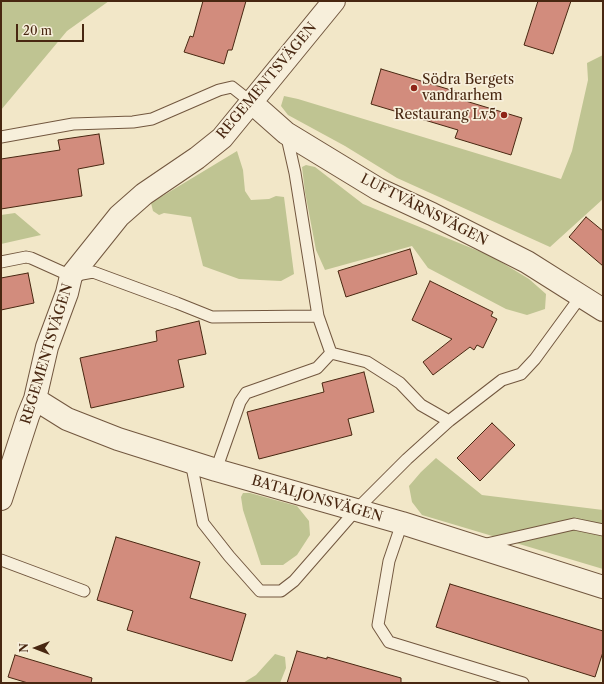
<!DOCTYPE html>
<meta charset="utf-8">
<style>
body{margin:0}
#map{position:relative;width:604px;height:684px;overflow:hidden;background:#f2e7c8;font-family:"Libre Caslon Text",serif}
canvas{display:block}
.frame{position:absolute;inset:0;border:2px solid #482711;pointer-events:none}
.north{position:absolute;left:16px;top:628px;width:40px;height:40px;-webkit-text-stroke:3px #f7efdb;paint-order:stroke;rotate:270deg;font-size:11px;font-weight:700;line-height:16px;text-align:center;color:#482711}
.north::after{content:'';display:block;margin:auto;width:14px;height:18px;background:#482711;clip-path:polygon(50% 0,100% 100%,50% 72%,0 100%)}
.scale{position:absolute;left:16px;top:24px;width:68px;height:18px;box-sizing:border-box;border:2px solid #482711;border-top:0;padding-left:5px;font-size:12px;line-height:14px;white-space:nowrap;color:#482711;-webkit-text-stroke:3px #f7efdb;paint-order:stroke}
</style>
<div id="map">
<canvas width="604" height="684"></canvas>
<div class="frame"></div>
<div class="north">N</div>
<div class="scale">20 m</div>
</div>
<script>
const context = document.querySelector('canvas').getContext('2d');
context.lineJoin = 'round';
function fillPath(path, color) {
  context.fillStyle = color;
  context.fill(path, 'evenodd');
}
function toPath(rows) {
  const path = new Path2D();
  for (const r of rows) {
    path.moveTo(r[0], r[1]);
    for (let i = 2; i < r.length; i += 2) path.lineTo(r[i], r[i + 1]);
  }
  return path;
}
function trace(path, color, width, dash) {
  context.strokeStyle = color;
  context.lineWidth = width;
  context.lineCap = dash ? 'butt' : 'round';
  context.setLineDash(dash || []);
  context.stroke(path);
}
function label(font, color, halo, rows, align = 'center') {
  context.font = font + ' "Libre Caslon Text",serif';
  context.lineWidth = 3.5;
  context.setLineDash([]);
  context.textBaseline = 'middle';
  context.strokeStyle = halo;
  context.fillStyle = color;
  for (const [text, x, y, turn = 0] of rows) {
    context.save();
    context.translate(x, y);
    context.rotate((+turn || 0) * Math.PI / 180);
    context.textAlign = isNaN(turn) ? turn : align;
    if (halo) context.strokeText(text, 0, 0);
    context.fillText(text, 0, 0);
    context.restore();
  }
}
fillPath(toPath([
 [1,1,109,1,67,31,1,110],
 [603,55,603,199,550,247,397,178,345,146,288,115,281,106,284,96,298,99,561,179,572,151,588,80,587,63],
 [237,151,243,170,245,191,251,200,269,199,276,196,284,197,294,274,281,281,239,279,203,266,191,217,164,213,159,215,153,211,151,203],
 [306,165,315,167,363,204,491,256,529,279,546,294,545,309,527,315,506,309,428,268,412,246,325,270,316,250,305,192,302,167],
 [15,213,41,235,1,244,1,215],
 [436,458,482,495,603,510,603,569,422,515,412,502,409,486,421,472],
 [243,493,250,493,297,506,309,521,310,535,297,555,283,565,261,565,243,510,241,497],
 [275,654,285,657,286,668,280,683,243,683,256,675]
]), '#bfc492');
const building = toPath([
 [203,1,246,1,232,50,228,50,224,64,184,52,190,36,193,37,203,1],
 [538,1,571,1,553,54,524,45,538,1],
 [381,69,461,93,459,99,522,118,511,155,455,138,458,130,371,104,381,69],
 [99,134,104,164,78,169,82,196,1,209,1,159,60,150,58,140,99,134],
 [586,217,603,231,603,266,569,237,586,217],
 [410,249,417,274,346,297,338,271,410,249],
 [28,273,34,303,1,310,1,278,28,273],
 [430,281,493,312,491,316,497,319,483,348,477,345,474,350,470,347,433,375,423,362,452,339,412,320,430,281],
 [199,321,206,354,178,360,184,387,91,408,80,358,157,341,156,331,199,321],
 [364,372,374,412,348,419,352,435,259,459,247,412,324,392,322,383,364,372],
 [492,423,515,445,480,481,457,458,492,423],
 [116,537,200,562,190,598,246,614,232,661,127,630,133,611,97,600,116,537],
 [450,584,603,631,603,652,595,677,436,627,450,584],
 [297,651,327,659,327,657,401,678,401,683,287,683,297,651],
 [15,655,92,678,91,683,28,683,8,677,15,655]
]);
fillPath(building, '#d28c7d');
trace(building, '#482711', 1);
const service = toPath([
 [286,133,295,173,318,316,331,353,367,362,400,383,421,405,449,421],
 [1,137,73,124,133,122,152,119,219,90,232,87,251,102],
 [1,262,26,257,31,258,71,276,93,272,177,303,212,317,318,316],
 [191,462,203,523,229,556,260,591,281,591,294,581,356,510,407,459,449,421,502,380,521,374,535,359,581,296],
 [216,470,240,402,246,393,317,368,331,353],
 [402,523,389,561,378,625,389,642,523,683],
 [482,545,574,524,603,530],
 [1,560,84,591]
]);
const minor = toPath([
 [251,102,286,133,378,189,432,214,527,262,603,310],
 [35,399,67,419,118,439,216,470,402,523,603,587],
 [1,499,28,416,35,399,47,347,67,293,71,276,119,216,144,194,197,158,222,138,334,1]
]);
trace(service, '#72573f', 13);
trace(minor, '#72573f', 24);
trace(service, '#f7efdb', 11);
trace(minor, '#f7efdb', 22);
for (const [x, y, r, color] of [
 [414,88,4,"#8f2418"],
 [504,115,4,"#8f2418"]
]) {
  const dot = new Path2D();
  dot.arc(x, y, r, 0, 2 * Math.PI);
  context.fillStyle = color;
  context.fill(dot);
  trace(dot, '#f7efdb', 1.5);
}
label('14px', '#482711', '#f7efdb', [
 ["Södra Bergets",422,80],
 ["vandrarhem",422,96],
 ["Restaurang Lv5",496,115,"right"]
], 'left');
label('14px', '#482711', '#f7efdb', [
 ["REGEMENTSVÄGEN",267,81,-50],
 ["LUFTVÄRNSVÄGEN",424,210,27],
 ["REGEMENTSVÄGEN",47,354,-73],
 ["BATALJONSVÄGEN",317,499,16]
]);
</script>
